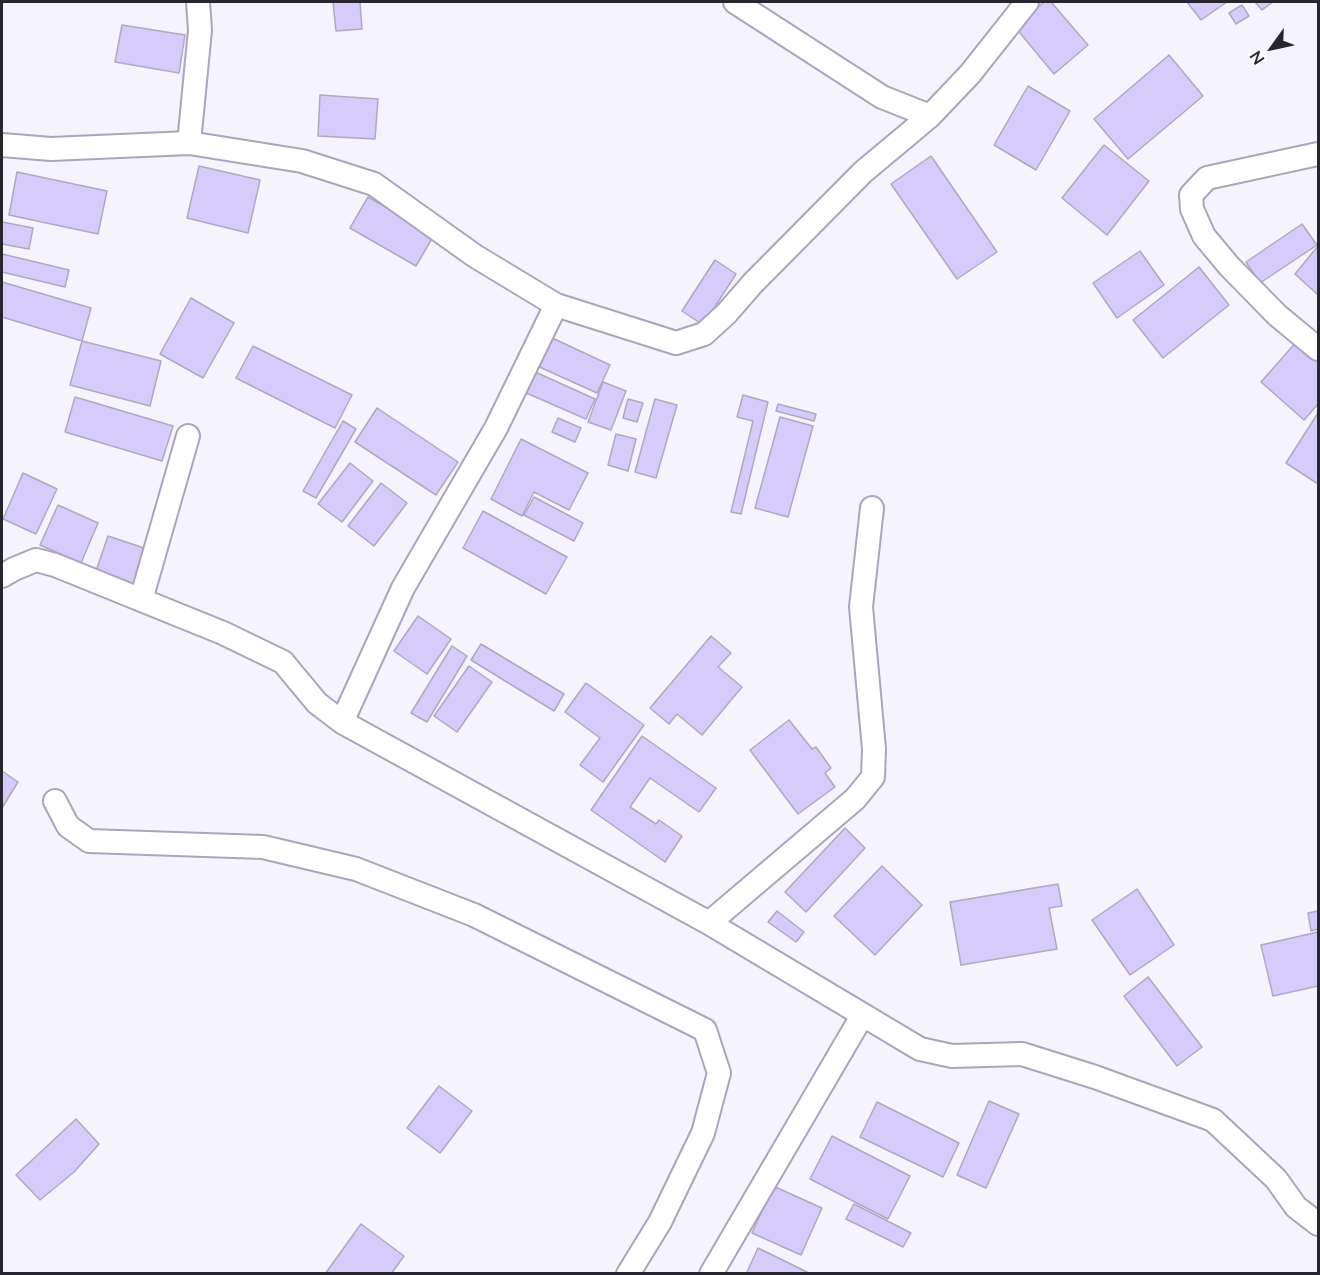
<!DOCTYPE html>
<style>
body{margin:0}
#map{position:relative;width:1320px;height:1275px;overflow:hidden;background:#f5f3fd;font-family:Lato,sans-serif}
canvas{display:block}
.frame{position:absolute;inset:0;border:3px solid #27252e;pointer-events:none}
.north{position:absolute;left:1242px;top:18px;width:60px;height:60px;-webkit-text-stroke:4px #fff;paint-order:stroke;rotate:237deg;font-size:16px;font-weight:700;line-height:24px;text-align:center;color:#27252e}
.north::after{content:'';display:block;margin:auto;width:21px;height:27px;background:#27252e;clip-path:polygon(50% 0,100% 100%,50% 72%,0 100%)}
</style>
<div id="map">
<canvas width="1320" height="1275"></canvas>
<div class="frame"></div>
<div class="north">N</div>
</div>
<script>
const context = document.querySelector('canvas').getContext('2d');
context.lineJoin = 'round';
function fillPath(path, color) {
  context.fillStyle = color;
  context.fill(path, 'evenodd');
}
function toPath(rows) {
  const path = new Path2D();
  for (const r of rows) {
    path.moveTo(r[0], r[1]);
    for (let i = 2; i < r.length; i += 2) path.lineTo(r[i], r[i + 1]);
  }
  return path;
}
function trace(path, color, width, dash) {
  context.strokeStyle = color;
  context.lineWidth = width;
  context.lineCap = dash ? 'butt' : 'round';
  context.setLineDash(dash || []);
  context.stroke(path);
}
const building = toPath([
 [333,2,360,2,362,29,336,31,333,2],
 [1044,2,1051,2,1088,45,1054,74,1015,27,1044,2],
 [1187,2,1227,2,1201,20,1187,2],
 [1255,2,1273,2,1262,10,1255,2],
 [1242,5,1249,16,1236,24,1229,13,1242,5],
 [122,25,185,35,179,73,115,62,122,25],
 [1169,55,1203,96,1128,159,1094,119,1169,55],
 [1028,86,1070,111,1036,170,994,145,1028,86],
 [320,95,378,99,375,139,318,136,320,95],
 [1104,145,1149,181,1107,235,1062,198,1104,145],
 [931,156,997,252,957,279,891,184,931,156],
 [199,166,260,180,248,233,187,218,199,166],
 [17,172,107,191,98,234,9,215,17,172],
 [368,197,434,235,416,266,350,228,368,197],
 [2,222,33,228,29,249,2,244,2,222],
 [1302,224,1317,245,1260,283,1246,262,1302,224],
 [1318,246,1318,295,1295,274,1318,246],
 [1140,251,1164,285,1117,318,1093,283,1140,251],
 [2,254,69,270,65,287,2,272,2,254],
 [715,260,736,274,703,325,682,311,715,260],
 [1199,267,1229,305,1163,358,1133,320,1199,267],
 [2,282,91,308,82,341,2,317,2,282],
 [191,298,234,323,203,378,160,354,191,298],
 [548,336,610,365,597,393,535,365,548,336],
 [1298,340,1318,358,1318,404,1304,420,1261,382,1298,340],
 [82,341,161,361,150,406,70,385,82,341],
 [253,346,352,395,335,428,236,378,253,346],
 [533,371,595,399,586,419,524,392,533,371],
 [603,382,626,391,611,430,588,422,603,382],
 [743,395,768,402,741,514,731,512,753,421,737,417,743,395],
 [75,397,173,426,162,461,65,432,75,397],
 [628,399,643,403,637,422,623,418,628,399],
 [655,399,677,405,656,478,635,472,655,399],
 [778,404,816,414,814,421,776,411,778,404],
 [377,408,458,462,436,495,355,442,377,408],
 [1318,413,1318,484,1286,463,1318,413],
 [780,417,813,426,788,517,755,508,780,417],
 [558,418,581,428,575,442,552,432,558,418],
 [343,421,356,429,316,498,303,491,343,421],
 [616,434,636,439,628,471,608,465,616,434],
 [521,439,588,473,569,510,534,492,522,516,491,499,521,439],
 [350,463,373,481,342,522,318,504,350,463],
 [23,473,57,489,36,534,3,519,23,473],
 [381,483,407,503,374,546,348,526,381,483],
 [534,497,583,523,574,541,524,515,534,497],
 [58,505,98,523,81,563,40,545,58,505],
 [483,511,567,557,546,594,463,548,483,511],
 [108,536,153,551,141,586,96,571,108,536],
 [418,616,451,639,427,674,394,651,418,616],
 [711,636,731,653,718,667,742,687,702,735,677,714,669,724,650,708,711,636],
 [481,644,564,694,554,711,471,660,481,644],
 [452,646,467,656,427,722,411,713,452,646],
 [469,666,492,682,457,732,434,716,469,666],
 [586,683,644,725,603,782,580,765,600,738,565,712,586,683],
 [789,720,812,749,816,747,831,768,825,773,835,787,798,814,750,750,789,720],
 [642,736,716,788,699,812,650,778,630,807,656,824,659,820,682,836,665,862,591,810,642,736],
 [2,771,18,782,2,808,2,771],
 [845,828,865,848,806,912,785,892,845,828],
 [882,866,922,905,875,955,834,916,882,866],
 [1058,884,1062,906,1049,908,1057,949,961,965,950,902,1058,884],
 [1137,889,1174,945,1130,975,1092,920,1137,889],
 [777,911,804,932,796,942,768,922,777,911],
 [1318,911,1318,929,1311,931,1308,913,1318,911],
 [1318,932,1318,986,1273,996,1261,945,1318,932],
 [1148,977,1202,1047,1177,1066,1124,996,1148,977],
 [439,1086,472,1111,440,1153,407,1128,439,1086],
 [989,1101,1019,1114,986,1188,957,1175,989,1101],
 [877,1102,959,1143,943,1177,860,1137,877,1102],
 [76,1119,99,1144,74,1172,40,1200,16,1175,76,1119],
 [832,1136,910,1176,888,1219,810,1179,832,1136],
 [773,1186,822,1208,801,1255,752,1233,773,1186],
 [854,1204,911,1233,903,1247,846,1219,854,1204],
 [361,1224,404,1256,391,1274,325,1274,361,1224],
 [758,1248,811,1274,746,1274,758,1248]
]);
fillPath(building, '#d6cbfa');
trace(building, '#aea9c0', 1.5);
const street = toPath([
 [735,2,882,97,930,116],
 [189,143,200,30,198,2],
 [2,145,51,149,189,143,302,161,374,184,475,256,556,305,676,343,704,334,726,314,753,283,863,172,930,116,970,74,1027,2],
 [1318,154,1207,178,1191,195,1192,209,1204,236,1229,266,1277,315,1318,349],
 [2,576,14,569,36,560,55,565,223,633,283,662,317,703,342,722,709,923,920,1049,952,1056,1022,1054,1095,1077,1213,1120,1276,1179,1296,1207,1318,1224],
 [141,600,188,436],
 [342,722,403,588,496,428,556,305],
 [55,801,68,826,89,841,263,847,356,869,474,915,705,1030,719,1073,703,1133,660,1222,628,1274],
 [709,923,855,799,873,777,874,749,861,607,872,508],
 [711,1274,862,1016]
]);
trace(street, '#aaa5bc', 26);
trace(street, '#fff', 22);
</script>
